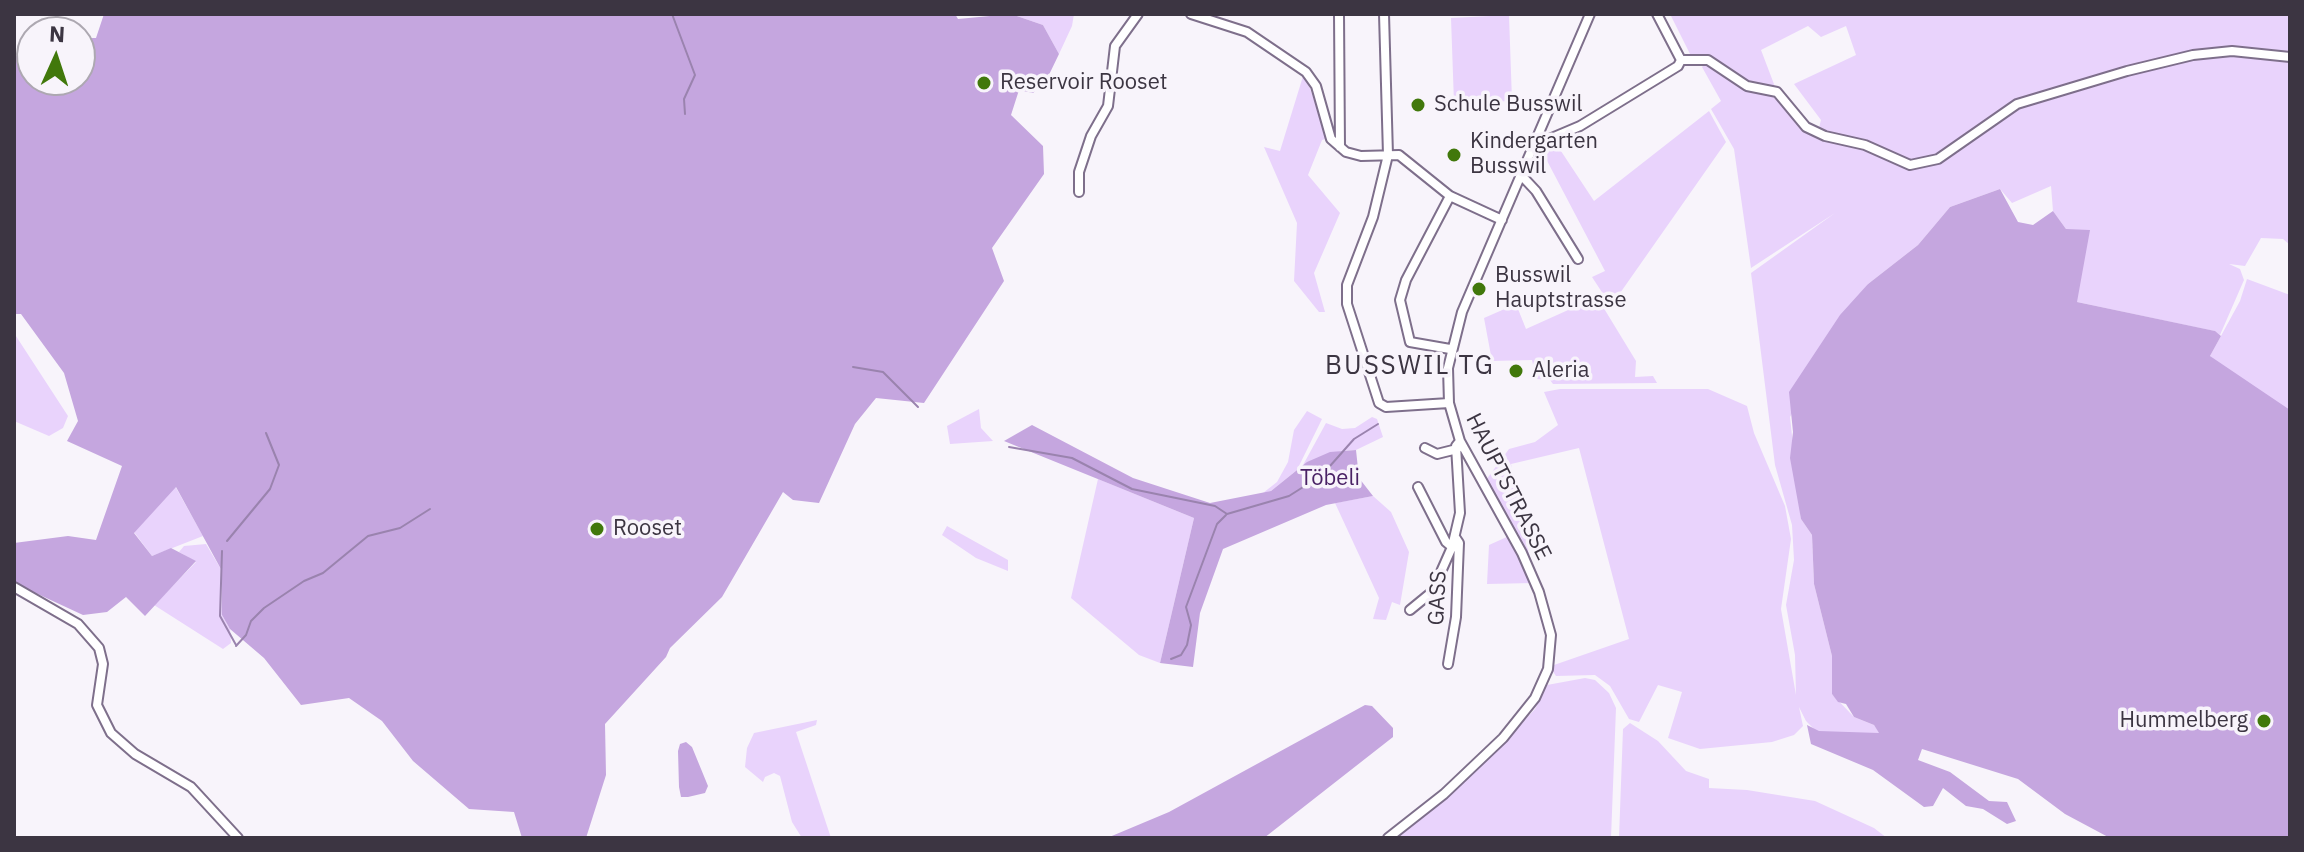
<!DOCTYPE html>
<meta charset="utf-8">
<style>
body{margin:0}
#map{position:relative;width:2304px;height:852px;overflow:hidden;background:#f8f4fb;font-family:"IBM Plex Sans",sans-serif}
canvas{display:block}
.frame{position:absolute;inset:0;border:16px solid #3c3542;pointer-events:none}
.north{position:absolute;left:16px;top:16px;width:80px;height:80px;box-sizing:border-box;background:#f8f4fb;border:2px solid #ada8b1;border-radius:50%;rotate:3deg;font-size:22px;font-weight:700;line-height:32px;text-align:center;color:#3c3542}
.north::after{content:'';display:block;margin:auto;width:28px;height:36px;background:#41780b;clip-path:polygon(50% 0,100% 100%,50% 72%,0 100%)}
</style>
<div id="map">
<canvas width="2304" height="852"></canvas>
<div class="frame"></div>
<div class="north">N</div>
</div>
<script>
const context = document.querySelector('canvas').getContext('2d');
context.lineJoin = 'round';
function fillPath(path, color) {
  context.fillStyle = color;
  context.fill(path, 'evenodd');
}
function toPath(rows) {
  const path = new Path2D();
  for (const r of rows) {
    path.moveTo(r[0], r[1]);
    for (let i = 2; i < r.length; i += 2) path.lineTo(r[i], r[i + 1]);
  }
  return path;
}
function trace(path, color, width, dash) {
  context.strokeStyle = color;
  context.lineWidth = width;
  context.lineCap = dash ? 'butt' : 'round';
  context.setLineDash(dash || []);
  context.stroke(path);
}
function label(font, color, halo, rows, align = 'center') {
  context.font = font + ' "IBM Plex Sans",sans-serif';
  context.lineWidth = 7;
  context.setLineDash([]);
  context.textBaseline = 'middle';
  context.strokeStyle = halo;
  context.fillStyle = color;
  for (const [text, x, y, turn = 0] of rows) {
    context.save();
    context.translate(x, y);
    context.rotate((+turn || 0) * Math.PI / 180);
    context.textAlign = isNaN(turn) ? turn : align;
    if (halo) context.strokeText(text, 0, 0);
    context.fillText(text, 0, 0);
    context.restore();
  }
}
fillPath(toPath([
 [1011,14,1074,14,1072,26,1059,54,1043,25],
 [1670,14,2290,14,2290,245,2283,239,2261,238,2245,266,2229,264,2240,269,2244,280,2220,335,2214,331,2077,302,2066,229,2053,211,2051,186,2012,203,2000,189,1950,207,1918,245,1868,284,1790,417,1801,519,1812,535,1814,584,1832,656,1832,694,1854,717,1874,725,1881,735,1817,732,1806,721,1799,707,1803,726,1794,735,1772,742,1700,749,1668,738,1682,692,1658,685,1639,722,1629,719,1610,686,1595,675,1556,676,1552,670,1554,665,1629,639,1579,448,1511,464,1531,565,1486,480,1509,449,1535,442,1558,425,1544,392,1560,389,1708,389,1747,406,1754,433,1785,506,1791,539,1781,609,1796,695,1795,655,1786,605,1794,560,1792,525,1775,465,1751,273,1835,213,1751,268,1734,149,1711,109,1721,101,1702,67,1707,61,1693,60],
 [1808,26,1821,37,1846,26,1856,55,1794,84,1821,120,1818,132,1777,92,1761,50],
 [1509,15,1512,101,1454,103,1451,18],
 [1304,73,1329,138,1322,140,1308,175,1340,213,1314,273,1325,312,1319,312,1294,281,1297,223,1264,147,1280,151],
 [1709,111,1726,142,1611,306,1592,277,1605,271,1544,155,1555,142,1594,201],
 [2247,279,2290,295,2290,427,2210,356,2240,301],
 [1597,297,1636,361,1635,377,1653,376,1657,383,1553,384,1550,380,1536,379,1532,360,1492,361,1484,318,1516,304,1526,329],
 [14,333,68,416,63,428,49,436,14,421],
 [979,409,981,428,993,441,950,444,947,426],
 [1307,411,1322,419,1297,470,1271,491,1263,493,1277,482,1288,462,1294,430],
 [1372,417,1377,419,1383,437,1356,450,1341,451,1303,465,1326,423,1342,429,1355,428],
 [1098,479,1194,518,1160,663,1139,655,1071,598],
 [175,486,203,536,152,556,134,532],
 [1373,496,1391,512,1409,552,1400,605,1392,602,1386,620,1373,619,1379,598,1335,503],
 [947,526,1008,560,1008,571,976,558,942,535],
 [1509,536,1526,566,1533,583,1487,584,1489,545],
 [206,544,222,571,222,615,230,629,231,643,223,649,154,605,196,562,179,552,184,546],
 [1585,678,1595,680,1609,693,1616,708,1611,838,1396,838,1492,755,1535,709,1547,685],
 [817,720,816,725,796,732,831,838,802,838,792,822,780,776,774,773,765,777,763,782,745,767,747,748,754,733],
 [1630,723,1658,741,1686,771,1709,779,1709,788,1747,790,1815,801,1874,828,1887,838,1619,838,1623,729]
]), '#e9d3fc');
fillPath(toPath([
 [104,14,955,14,958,19,1011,14,1043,25,1059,54,1046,81,1033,93,1019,90,1011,115,1043,146,1044,174,992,248,1004,281,924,403,876,398,855,424,819,503,793,500,783,492,722,597,670,648,666,657,605,724,606,775,586,838,522,838,514,812,469,809,413,761,382,721,349,698,301,705,264,658,230,629,222,615,222,571,176,487,134,533,152,556,171,548,196,561,145,616,126,597,107,612,83,615,14,583,14,543,68,536,96,540,122,466,67,441,78,421,64,373,21,314,14,314,14,58,32,44,32,80,80,80,80,38,96,38],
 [2000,189,2018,222,2033,225,2053,211,2066,229,2090,230,2077,302,2215,331,2221,336,2210,356,2290,410,2290,838,2110,838,2065,814,2018,779,1922,749,1918,760,1950,772,1989,801,2007,802,2016,821,2007,824,1983,809,1966,806,1943,788,1933,806,1924,807,1873,770,1811,744,1807,725,1819,731,1879,733,1874,725,1854,717,1846,704,1838,702,1832,694,1832,656,1814,584,1812,535,1801,519,1790,458,1793,432,1789,392,1840,315,1868,284,1918,245,1950,207],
 [1032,425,1133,478,1210,503,1271,491,1307,462,1330,452,1356,450,1359,478,1373,496,1326,505,1223,549,1200,613,1193,667,1160,663,1194,518,1004,441],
 [1365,705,1372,706,1393,728,1393,737,1264,838,1107,838,1169,812],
 [686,742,692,747,708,786,705,793,688,797,681,797,679,787,678,751,680,744]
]), '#c5a6df');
trace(toPath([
 [672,14,695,75,684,99,685,114],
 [853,367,883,372,918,407],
 [1009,447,1072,458,1132,489,1215,506,1227,514,1289,496,1322,475,1354,439,1378,424],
 [227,541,270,489,279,465,266,433],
 [222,551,220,616,236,645],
 [236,646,246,635,251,621,264,608,304,581,323,573,368,536,400,528,430,509],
 [1171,659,1181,655,1187,645,1191,625,1186,607,1217,524,1226,515]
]), '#9a83ae', 2);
const minor = toPath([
 [1191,14,1247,32,1306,72,1316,86,1331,139,1346,152,1361,156,1399,155,1450,196,1502,220],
 [1339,14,1340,147],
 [1384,14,1388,155,1373,217,1347,285,1347,304,1379,403,1386,407,1449,403],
 [1681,60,1708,60,1747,86,1777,92,1806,127,1825,136,1865,145,1910,165,1938,159,2017,104,2127,71,2193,55,2232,51,2290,57],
 [1536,139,1547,140,1580,126,1678,66,1681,60,1657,14],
 [1521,175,1536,191,1578,259],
 [1079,192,1079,172,1091,136,1108,106,1115,46,1138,14],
 [1450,196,1406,280,1400,300,1410,342,1450,349],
 [1425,448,1437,454,1457,449],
 [1418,487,1446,542,1452,547],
 [14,587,78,624,99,648,103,664,97,705,111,733,135,754,191,787,238,838],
 [1410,610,1432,592,1452,547,1460,513,1456,446,1460,441],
 [1448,664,1456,617,1459,543,1455,537],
 [1388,838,1444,794,1503,738,1535,698,1548,669,1551,635,1539,592,1522,553,1460,441,1449,403,1448,368,1462,312,1590,14]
]);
trace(minor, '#7e6f8b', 12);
trace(minor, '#fff', 8);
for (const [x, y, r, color] of [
 [984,83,8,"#41780b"],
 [1418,105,8,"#41780b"],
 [1454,155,8,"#41780b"],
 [1479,289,8,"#41780b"],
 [1516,371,8,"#41780b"],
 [597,529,8,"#41780b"],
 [2264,721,8,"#41780b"]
]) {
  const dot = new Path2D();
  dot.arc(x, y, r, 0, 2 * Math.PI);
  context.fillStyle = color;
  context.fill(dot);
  trace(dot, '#f8f4fb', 3);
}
label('22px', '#3c3542', '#f8f4fb', [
 ["Reservoir Rooset",1000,83],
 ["Schule Busswil",1434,105],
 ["Kindergarten",1470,142],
 ["Busswil",1470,167],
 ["Busswil",1495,276],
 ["Hauptstrasse",1495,301],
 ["Aleria",1532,371],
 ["Rooset",613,529],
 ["Hummelberg",2248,721,"right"]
], 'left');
label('22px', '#4a2265', '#f8f4fb', [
 ["Töbeli",1330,479]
]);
label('22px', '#3c3542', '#f8f4fb', [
 ["HAUPTSTRASSE",1508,487,63],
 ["GASS",1438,598,-87]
]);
context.letterSpacing = '2px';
label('26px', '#3c3542', '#f8f4fb', [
 ["BUSSWIL TG",1410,366]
]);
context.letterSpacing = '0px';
</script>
